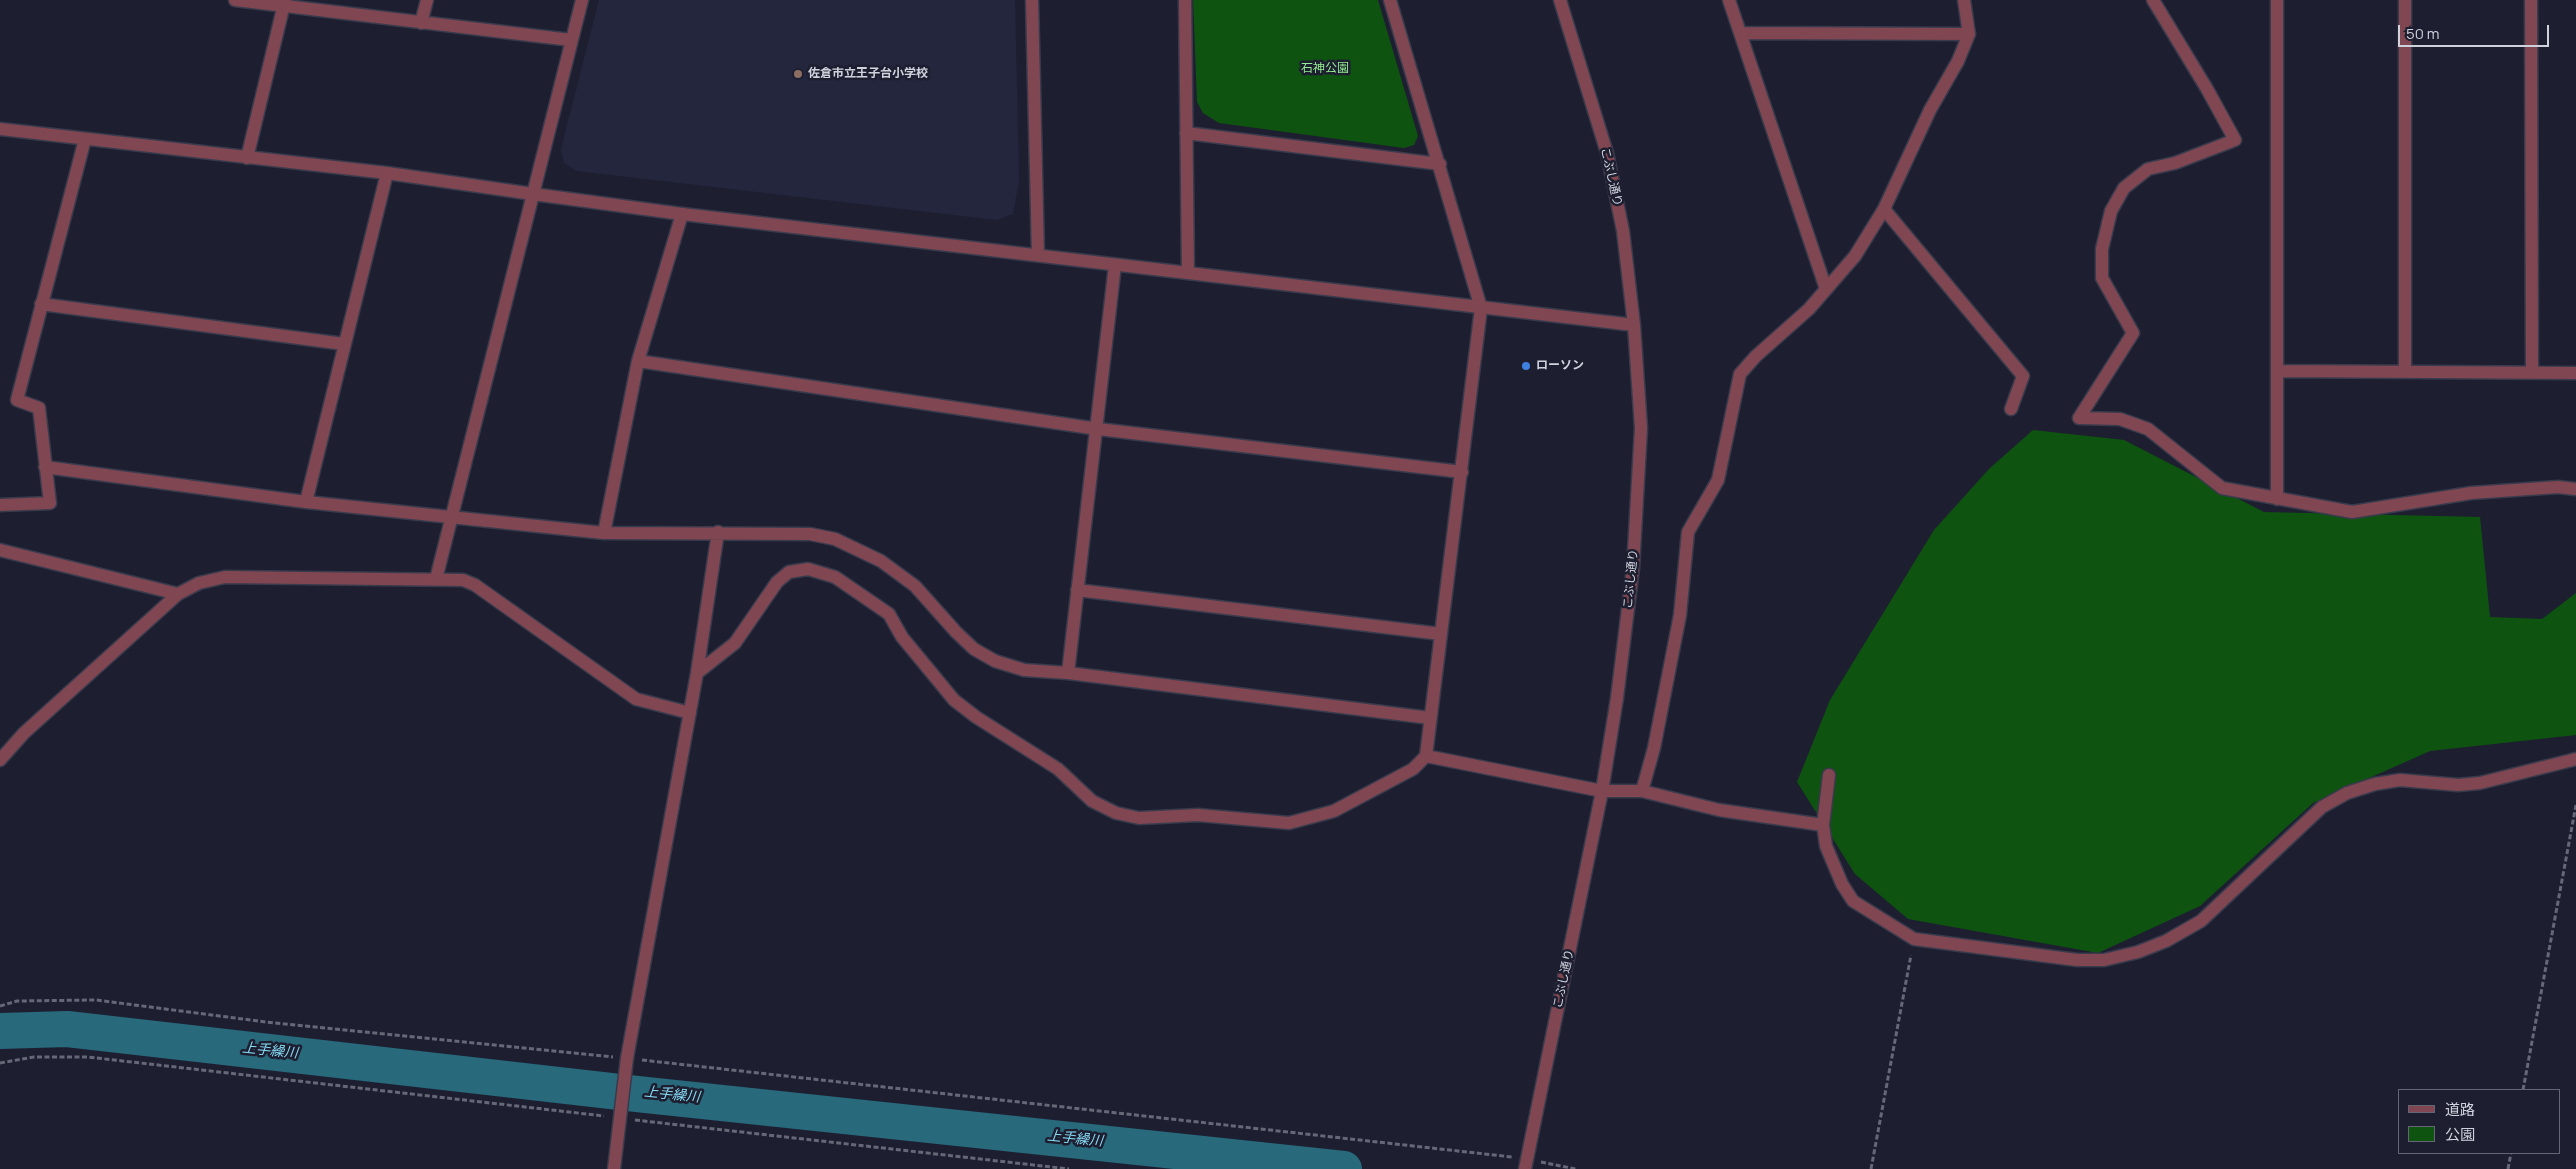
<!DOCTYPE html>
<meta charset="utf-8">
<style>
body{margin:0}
#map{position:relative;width:2576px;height:1169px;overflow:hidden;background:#1d1f31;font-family:Manrope,"Noto Sans JP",sans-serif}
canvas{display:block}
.legend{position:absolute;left:2398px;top:1089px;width:162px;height:65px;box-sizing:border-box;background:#1d1f31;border:1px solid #646676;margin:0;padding:6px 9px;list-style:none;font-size:15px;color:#cfd1dd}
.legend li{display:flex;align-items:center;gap:10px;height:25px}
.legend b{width:25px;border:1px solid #646676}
.scale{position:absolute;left:2398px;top:25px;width:151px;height:22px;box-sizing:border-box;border:2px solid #cfd1dd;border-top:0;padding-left:6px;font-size:15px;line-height:18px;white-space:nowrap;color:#cfd1dd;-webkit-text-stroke:4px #1d1f31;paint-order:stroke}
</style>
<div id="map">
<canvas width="2576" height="1169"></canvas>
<ul class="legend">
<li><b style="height:6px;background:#804651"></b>道路</li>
<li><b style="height:14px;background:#0f5310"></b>公園</li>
</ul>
<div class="scale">50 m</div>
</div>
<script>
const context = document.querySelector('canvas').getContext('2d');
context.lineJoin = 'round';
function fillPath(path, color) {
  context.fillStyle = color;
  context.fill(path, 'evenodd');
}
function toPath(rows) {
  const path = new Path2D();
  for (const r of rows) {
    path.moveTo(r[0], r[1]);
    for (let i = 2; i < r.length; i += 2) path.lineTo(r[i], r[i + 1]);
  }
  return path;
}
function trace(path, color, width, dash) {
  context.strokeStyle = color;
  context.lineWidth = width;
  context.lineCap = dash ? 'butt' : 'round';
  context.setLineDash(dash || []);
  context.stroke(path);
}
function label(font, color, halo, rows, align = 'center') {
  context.font = font + ' Manrope,"Noto Sans JP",sans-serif';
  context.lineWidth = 5;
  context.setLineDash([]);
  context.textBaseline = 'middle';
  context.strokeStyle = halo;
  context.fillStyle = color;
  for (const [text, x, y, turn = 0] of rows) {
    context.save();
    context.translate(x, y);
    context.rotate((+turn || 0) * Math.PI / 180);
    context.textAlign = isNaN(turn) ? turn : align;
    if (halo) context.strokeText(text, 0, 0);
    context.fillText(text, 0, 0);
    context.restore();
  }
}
fillPath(toPath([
 [599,0,1015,0,1019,181,1013,214,997,220,577,171,564,163,561,149]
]), '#24263e');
fillPath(toPath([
 [1193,0,1378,0,1418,136,1414,145,1404,148,1219,123,1203,113,1197,102],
 [2033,430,2124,440,2264,512,2480,517,2490,617,2542,619,2576,593,2576,735,2430,751,2313,803,2200,906,2098,953,1908,919,1855,874,1797,782,1830,700,1934,530,1989,469]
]), '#0f5310');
trace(toPath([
 [0,1031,67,1029,637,1094,1344,1169]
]), '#28697c', 36);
const minor = toPath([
 [235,0,571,40],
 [1032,0,1038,254],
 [1185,0,1188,273],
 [1390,0,1481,308,1426,756],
 [1729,0,1826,289],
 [2405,0,2405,372],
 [2531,0,2532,372],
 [421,23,427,0],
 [1741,33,1969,34],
 [0,129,387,173,533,194],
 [1186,133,1440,164],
 [247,158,285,0],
 [1884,209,2023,376,2011,409],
 [41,304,344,344],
 [638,361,1098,429,1462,472],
 [2278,371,2576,373],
 [2079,418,2133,333,2102,278,2102,249,2111,211,2124,188,2148,169,2175,163,2235,140,2207,89,2153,0],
 [2079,418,2120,419,2148,429,2222,488,2352,512,2471,493,2558,487,2576,489],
 [45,467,306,502,604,533,810,534,835,539,881,561,915,586,956,632,974,649,995,661,1024,670,1068,673,1430,718],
 [2277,499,2277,0],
 [306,502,387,173],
 [0,505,50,503,39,408,17,400,85,139],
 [604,533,638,361,682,214],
 [0,550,178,594],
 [1077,590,1441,634],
 [697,673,735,643,777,582,789,572,808,569,835,577,889,614,902,637,954,700,976,717,1058,769,1092,801,1116,813,1139,818,1198,815,1289,823,1334,811,1413,769,1426,756,1602,791,1642,791,1719,810,1823,825],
 [1068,673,1115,265],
 [0,760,24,733,178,594,199,583,225,577,463,580,475,585,636,699,690,713],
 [1829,775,1823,825,1826,846,1842,884,1853,901,1914,939,2077,960,2104,960,2138,952,2166,941,2201,921,2322,807,2347,793,2375,784,2400,780,2458,785,2480,783,2576,759],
 [1642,791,1654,748,1680,615,1688,532,1718,480,1740,374,1756,356,1809,309,1855,256,1884,209,1930,110,1958,61,1969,34,1964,0],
 [614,1169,627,1058,697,673,718,532]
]);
const tertiary = toPath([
 [533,194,682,214,1634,325],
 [436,579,582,0],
 [1525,1169,1602,791,1617,698,1633,568,1641,428,1634,325,1623,231,1607,153,1560,0]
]);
trace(minor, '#393b4d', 15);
trace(tertiary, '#393b4d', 15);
trace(toPath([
 [0,1006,17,1001,96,1000,266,1022,613,1057],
 [642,1060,1512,1157],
 [0,1063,34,1057,88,1057,604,1116],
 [2523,1090,2576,805],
 [635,1120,1069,1169],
 [1541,1162,1576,1169],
 [1871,1169,1911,955],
 [2508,1169,2511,1153]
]), '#666877', 3, [5, 2.5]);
trace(minor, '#804651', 12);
trace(tertiary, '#804651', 12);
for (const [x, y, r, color] of [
 [798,74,5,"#8d6e63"],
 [1526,366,5,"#3f7fe0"]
]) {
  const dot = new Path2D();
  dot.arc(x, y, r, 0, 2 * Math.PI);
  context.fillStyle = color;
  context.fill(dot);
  trace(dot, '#1d1f31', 2);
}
label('12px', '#93ea8f', '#1d1f31', [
 ["石神公園",1325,69]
]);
label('bold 12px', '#cfd1dd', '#1d1f31', [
 ["佐倉市立王子台小学校",808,74],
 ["ローソン",1536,366]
], 'left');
label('12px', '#cfd1dd', '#1d1f31', [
 ["こぶし通り",1611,177,77],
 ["こぶし通り",1631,579,-84],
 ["こぶし通り",1564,979,-78]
]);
label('italic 14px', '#85d9f3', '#1d1f31', [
 ["上手繰川",270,1051,6],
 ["上手繰川",672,1095,6],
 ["上手繰川",1075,1139,6]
]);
</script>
